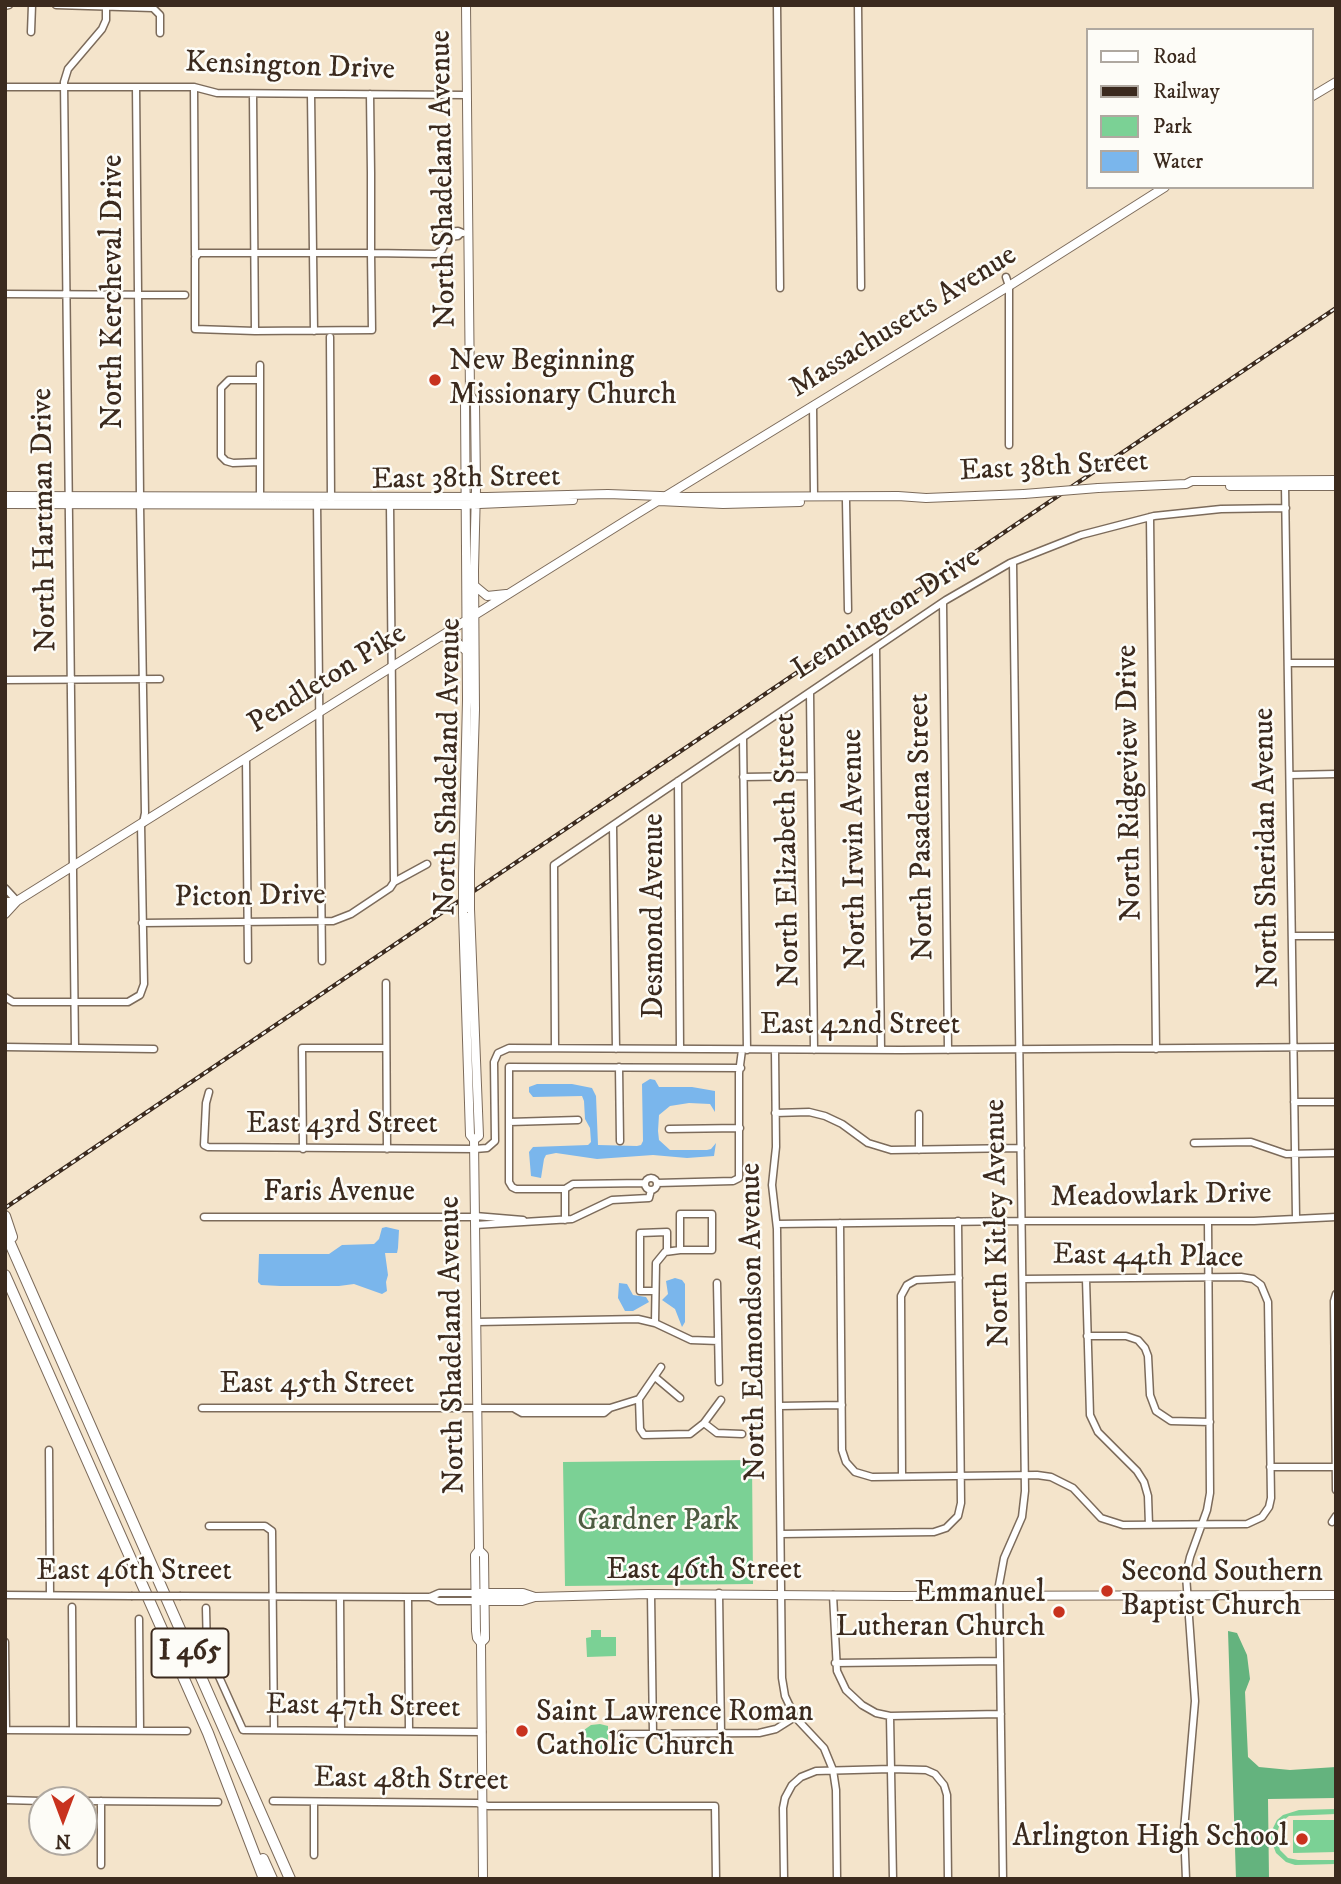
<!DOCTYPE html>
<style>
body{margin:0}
#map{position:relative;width:1341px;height:1884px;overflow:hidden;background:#f4e4cb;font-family:"IM FELL DW Pica",serif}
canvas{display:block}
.frame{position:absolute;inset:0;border:7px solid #3b2a1e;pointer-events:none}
.legend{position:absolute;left:1086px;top:28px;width:228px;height:161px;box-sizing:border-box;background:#fdfcf7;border:2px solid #afa8a0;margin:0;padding:9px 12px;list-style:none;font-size:21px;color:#3b2a1e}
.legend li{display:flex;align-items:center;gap:14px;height:35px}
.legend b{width:35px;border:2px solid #afa8a0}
.north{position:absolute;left:28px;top:1786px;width:70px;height:70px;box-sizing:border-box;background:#fdfcf7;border:2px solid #afa8a0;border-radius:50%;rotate:180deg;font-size:19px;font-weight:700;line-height:28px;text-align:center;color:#3b2a1e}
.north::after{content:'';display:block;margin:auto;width:24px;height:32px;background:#c8321e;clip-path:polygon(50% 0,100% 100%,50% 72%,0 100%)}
</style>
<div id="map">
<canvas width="1341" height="1884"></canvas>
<div class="frame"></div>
<ul class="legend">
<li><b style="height:9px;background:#fff"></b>Road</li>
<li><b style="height:9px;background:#3b2a1e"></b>Railway</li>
<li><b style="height:19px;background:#7bd195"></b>Park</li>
<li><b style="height:19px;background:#7ab6ec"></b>Water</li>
</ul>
<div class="north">N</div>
</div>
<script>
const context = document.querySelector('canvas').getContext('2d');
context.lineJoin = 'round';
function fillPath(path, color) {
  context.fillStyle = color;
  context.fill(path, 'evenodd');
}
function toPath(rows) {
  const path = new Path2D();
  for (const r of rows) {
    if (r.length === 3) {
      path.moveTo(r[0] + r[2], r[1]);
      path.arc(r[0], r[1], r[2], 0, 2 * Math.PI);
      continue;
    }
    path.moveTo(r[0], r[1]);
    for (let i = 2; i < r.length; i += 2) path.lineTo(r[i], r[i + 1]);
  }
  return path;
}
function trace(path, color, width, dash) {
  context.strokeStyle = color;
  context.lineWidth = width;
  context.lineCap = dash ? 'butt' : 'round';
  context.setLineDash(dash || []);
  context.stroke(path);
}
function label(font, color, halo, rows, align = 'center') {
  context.font = font + ' "IM FELL DW Pica",serif';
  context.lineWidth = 5;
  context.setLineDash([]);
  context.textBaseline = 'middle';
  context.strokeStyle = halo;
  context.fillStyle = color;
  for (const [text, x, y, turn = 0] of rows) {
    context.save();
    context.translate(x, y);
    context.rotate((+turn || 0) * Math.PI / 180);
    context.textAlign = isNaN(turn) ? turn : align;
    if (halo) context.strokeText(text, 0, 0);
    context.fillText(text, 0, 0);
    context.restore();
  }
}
fillPath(toPath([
 [752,1460,753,1584,565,1586,563,1462],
 [591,1630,601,1630,601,1637,616,1637,616,1656,587,1657,586,1638,591,1637],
 [600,1724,608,1726,608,1750,610,1753,607,1755,605,1753,582,1753,580,1738,584,1730,591,1725],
 [1336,1809,1336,1814,1289,1816,1280,1823,1276,1837,1280,1850,1288,1858,1298,1860,1336,1860,1336,1864,1295,1865,1286,1862,1276,1853,1271,1840,1271,1832,1277,1820,1283,1815,1299,1810],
 [1336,1820,1336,1852,1293,1853,1293,1820]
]), '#7bd195');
fillPath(toPath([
 [1228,1631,1237,1633,1247,1655,1250,1679,1245,1692,1248,1757,1259,1767,1290,1770,1336,1767,1336,1798,1268,1799,1269,1879,1236,1879]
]), '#64b37e');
fillPath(toPath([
 [650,1079,655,1080,659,1087,692,1087,715,1091,715,1112,710,1104,689,1103,670,1106,659,1115,658,1131,659,1140,670,1150,707,1150,711,1149,716,1143,714,1156,687,1158,653,1155,597,1159,556,1153,546,1155,544,1159,541,1178,531,1176,529,1152,533,1147,588,1145,591,1142,590,1128,585,1119,584,1101,582,1096,533,1097,529,1092,529,1087,537,1084,572,1084,592,1088,596,1096,598,1145,637,1146,641,1145,643,1141,642,1084],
 [386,1227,399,1230,398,1248,397,1253,385,1253,388,1275,386,1282,387,1291,382,1294,354,1284,339,1286,280,1286,261,1285,258,1282,259,1254,329,1254,342,1245,374,1244,379,1239,382,1228],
 [675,1278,682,1280,685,1284,685,1322,682,1327,675,1309,662,1300,668,1294,666,1281],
 [619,1283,627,1284,633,1295,646,1297,649,1302,633,1311,625,1311,618,1298]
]), '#7ab6ec');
const minor = toPath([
 [56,5,153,8,160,15,160,33],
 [777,5,780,288],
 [858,5,861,287],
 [5,6,9,5],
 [31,32,32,5],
 [5,87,194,87,217,93,466,95],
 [136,87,140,496],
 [194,87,195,255],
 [253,94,255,331],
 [311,94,314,331],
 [370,94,371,173,371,253,372,330,255,331,195,329,195,258,199,253,371,253,436,254,442,250,448,237,458,236,461,233],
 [443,247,442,238,447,232,458,231,463,233],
 [1006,277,1009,286,1009,445],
 [5,294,185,295],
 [330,337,331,500],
 [813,406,814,496],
 [260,462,233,463,226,461,221,456,221,388,229,380,260,380],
 [1285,485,1296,1217],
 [260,497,260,365],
 [846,501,848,610],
 [317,502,322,961],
 [140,505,145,813,143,823],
 [390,505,394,882],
 [1150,517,1156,1049],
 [943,603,948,1050],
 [876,648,881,1050],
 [1288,663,1336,663],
 [5,680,160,679],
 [810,692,814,1050],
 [743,738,747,1050],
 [246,758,248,960],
 [1290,775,1336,774],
 [743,777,811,776],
 [678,781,680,1049],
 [613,826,616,1049],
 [5,888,17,901],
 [142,923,333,921,351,914,390,888,394,882,427,864],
 [1292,936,1336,936],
 [386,983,387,1149],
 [5,997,13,1002,128,1002,140,995,144,984,141,824],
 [5,1047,154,1049],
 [75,1047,64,82,68,69,102,29,106,20,106,5],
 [555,1048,554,865,946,600,1010,563,1081,535,1154,516,1221,509,1286,508],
 [775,1050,776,1147,772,1185,777,1229,782,1678,785,1696,795,1717,824,1748,833,1770,836,1790,837,1879],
 [619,1067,620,1141],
 [209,1092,206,1103,204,1145,208,1147,475,1149,487,1148,495,1141,494,1062,498,1053,509,1048,901,1050,1336,1047],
 [1294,1102,1336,1102],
 [775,1113,809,1112,825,1116,842,1124,868,1143,891,1150,1021,1148],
 [919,1114,919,1150],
 [509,1122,578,1120],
 [669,1129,740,1128],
 [1194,1143,1251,1142,1286,1154,1336,1153],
 [303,1149,302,1048,386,1048],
 [651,1184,6],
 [645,1183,573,1184,565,1189,516,1189,512,1187,509,1182,509,1067,741,1068],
 [657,1183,733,1181,739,1178,739,1073,742,1050],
 [565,1189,565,1220],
 [680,1214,712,1214,712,1250,680,1250,680,1214],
 [475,1216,523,1220],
 [204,1217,475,1217],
 [840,1223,842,1450,846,1462,855,1472,872,1477,1037,1475,1051,1477,1073,1488,1101,1518,1123,1525,1247,1524,1262,1517,1269,1507,1271,1498,1268,1302,1261,1285,1253,1279,1241,1277,1023,1279],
 [777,1224,1022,1221,1254,1221,1336,1217],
 [475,1225,572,1219,612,1200,649,1198,651,1190],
 [1086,1279,1090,1415,1098,1432,1137,1471,1144,1482,1148,1496,1149,1525],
 [717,1283,719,1382],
 [655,1291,640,1291,640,1233,667,1232,667,1251],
 [1336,1294,1334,1301,1336,1490],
 [477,1322,638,1319,655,1323,691,1340,718,1341],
 [655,1323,656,1263,665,1252,680,1250],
 [1087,1336,1126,1336,1138,1340,1145,1348,1148,1356,1150,1395,1156,1411,1171,1421,1210,1422],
 [661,1367,639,1399,640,1429,644,1435,690,1434,704,1423,721,1400],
 [655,1377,680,1398],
 [779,1406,842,1405],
 [202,1408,610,1408],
 [515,1409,522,1413,604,1413,610,1408,639,1399],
 [704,1423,717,1433,742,1434],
 [49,1450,50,1595],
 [1270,1467,1335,1467],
 [902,1476,901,1296,907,1285,916,1280,959,1278],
 [1332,1522,1336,1516],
 [209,1526,265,1526,272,1531,274,1730],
 [781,1534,934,1532,946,1528,958,1516,961,1503,958,1221],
 [719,1593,721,1734],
 [651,1594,653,1734],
 [5,1595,131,1596],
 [833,1595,837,1671,846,1690,862,1705,876,1713,890,1716,1001,1714],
 [181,1596,408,1597,430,1597,439,1593,476,1593],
 [340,1597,341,1731],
 [408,1597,409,1731],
 [430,1597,438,1601,476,1601],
 [72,1607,73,1730],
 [206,1608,207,1650,243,1730,482,1732],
 [139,1619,140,1730],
 [5,1642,6,1730],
 [835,1663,1000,1661],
 [890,1716,893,1879],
 [5,1730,187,1731],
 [621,1734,759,1733,776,1729,795,1717],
 [5,1800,42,1801],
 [84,1801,218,1802],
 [101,1801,101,1865],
 [273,1801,477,1803,488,1806,715,1806,716,1879],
 [314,1802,314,1855],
 [784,1879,783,1808,785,1798,792,1785,801,1777,816,1771,891,1769,926,1770,935,1774,944,1785,947,1795,948,1879],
 [1003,1879,999,1585,1004,1558,1022,1517,1025,1491,1013,562],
 [1186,1879,1184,1830,1195,1701,1186,1575,1190,1557,1207,1510,1210,1493,1208,1221]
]);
const major = toPath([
 [466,5,470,395,475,402,476,489,474,570,475,710,470,871],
 [1311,97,1336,82],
 [1230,486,1336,486],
 [1098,488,1186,484,1192,481,1336,480],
 [5,496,487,497,608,494,686,497,898,496,926,498,1024,494],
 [659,501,723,504,800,502],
 [5,504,456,505,573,500],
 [475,586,487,596,506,594],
 [441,636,456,641,466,651],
 [463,874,467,700,465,401,470,395],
 [5,902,16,902],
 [470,909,479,1136,474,1140,479,1550,484,1555,485,1639,481,1643],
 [463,913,470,1135,474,1140],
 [5,914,17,901,630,518,1009,286,1165,187],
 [479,1550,475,1555,476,1631,477,1638,481,1643,483,1879],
 [479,1593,523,1593,535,1597],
 [476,1601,522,1601,535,1597,648,1594,896,1596,1336,1595]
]);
const highway = toPath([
 [5,1216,12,1237],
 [5,1232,290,1879],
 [5,1275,208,1733,264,1879],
 [263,1859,272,1879]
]);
trace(minor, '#7c6b5b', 9);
trace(major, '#7c6b5b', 10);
trace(highway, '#7c6b5b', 12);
trace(minor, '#fff', 6);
trace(major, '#fff', 8);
trace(highway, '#fff', 10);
const rail = toPath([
 [5,1208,1336,308]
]);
trace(rail, '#3b2a1e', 4.5);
trace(rail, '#fdfcf7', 2, [5]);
const minorBridge = toPath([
 [131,1596,181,1596]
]);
const majorBridge = toPath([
 [1024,494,1098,488],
 [470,909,470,871],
 [463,913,463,874]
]);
trace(minorBridge, '#7c6b5b', 9, []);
trace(majorBridge, '#7c6b5b', 10, []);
trace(minorBridge, '#fff', 6);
trace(majorBridge, '#fff', 8);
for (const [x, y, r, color] of [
 [435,380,7,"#c8321e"],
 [1107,1591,7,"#c8321e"],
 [1059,1612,7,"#c8321e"],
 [522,1731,7,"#c8321e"],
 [1302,1839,7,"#c8321e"]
]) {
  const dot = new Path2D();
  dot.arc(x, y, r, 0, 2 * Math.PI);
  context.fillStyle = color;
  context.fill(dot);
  trace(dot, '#fdfcf7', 2.5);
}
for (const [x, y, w] of [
 [190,1653,77]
]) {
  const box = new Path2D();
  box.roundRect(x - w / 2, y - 24.5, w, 49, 5);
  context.fillStyle = '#fdfcf7';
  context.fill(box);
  trace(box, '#3b2a1e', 2);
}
label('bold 28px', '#3b2a1e', null, [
 ["I 465",190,1653]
]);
label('30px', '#3b2a1e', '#fdfcf7', [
 ["Kensington Drive",290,68,2],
 ["North Shadeland Avenue",445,179,-91],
 ["North Kercheval Drive",115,292,-90],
 ["Massachusetts Avenue",904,323,-32],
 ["East 38th Street",1054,468,-3],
 ["East 38th Street",466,480,-1],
 ["North Hartman Drive",46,520,-91],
 ["Lennington Drive",887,615,-33],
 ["Pendleton Pike",328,680,-32],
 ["North Shadeland Avenue",450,767,-89],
 ["North Ridgeview Drive",1131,783,-91],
 ["North Pasadena Street",923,827,-91],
 ["North Sheridan Avenue",1268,848,-91],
 ["North Irwin Avenue",856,849,-91],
 ["North Elizabeth Street",789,850,-91],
 ["Picton Drive",250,898,-1],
 ["Desmond Avenue",656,916,-90],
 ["East 42nd Street",860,1027],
 ["East 43rd Street",342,1126],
 ["Faris Avenue",339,1194],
 ["Meadowlark Drive",1161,1197,-1],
 ["North Kitley Avenue",999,1223,-91],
 ["East 44th Place",1148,1258,1],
 ["North Edmondson Avenue",755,1322,-91],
 ["North Shadeland Avenue",454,1345,-91],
 ["East 45th Street",317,1386],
 ["East 46th Street",704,1572],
 ["East 46th Street",134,1573],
 ["East 47th Street",363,1708,1],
 ["East 48th Street",411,1781,1]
]);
label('30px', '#3b2a1e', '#fdfcf7', [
 ["New Beginning",449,363],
 ["Missionary Church",449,397],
 ["Second Southern",1121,1574],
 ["Baptist Church",1121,1608],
 ["Emmanuel",1045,1595,"right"],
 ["Lutheran Church",1045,1629,"right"],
 ["Saint Lawrence Roman",536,1714],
 ["Catholic Church",536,1748],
 ["Arlington High School",1288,1839,"right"]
], 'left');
label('30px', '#4e5c42', '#fdfcf7', [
 ["Gardner Park",658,1523]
]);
</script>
